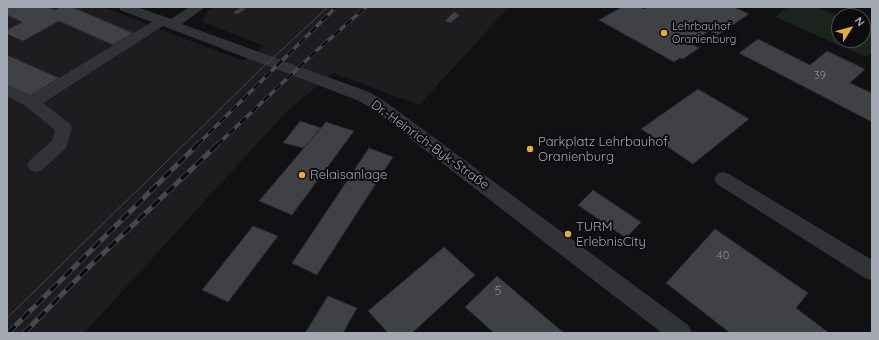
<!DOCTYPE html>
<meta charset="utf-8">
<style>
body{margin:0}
#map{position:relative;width:879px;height:340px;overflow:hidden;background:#111113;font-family:Quicksand,sans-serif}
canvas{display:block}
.frame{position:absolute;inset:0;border:8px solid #a3a8b3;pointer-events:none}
.north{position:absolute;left:831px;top:8px;width:40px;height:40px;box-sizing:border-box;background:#0c0c0e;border:1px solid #484a50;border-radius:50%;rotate:54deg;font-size:11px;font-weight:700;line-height:16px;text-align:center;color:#a3a8b3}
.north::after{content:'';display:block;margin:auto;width:14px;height:18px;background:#eeac2e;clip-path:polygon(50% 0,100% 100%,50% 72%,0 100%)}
</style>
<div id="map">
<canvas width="879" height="340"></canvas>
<div class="frame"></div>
<div class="north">N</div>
</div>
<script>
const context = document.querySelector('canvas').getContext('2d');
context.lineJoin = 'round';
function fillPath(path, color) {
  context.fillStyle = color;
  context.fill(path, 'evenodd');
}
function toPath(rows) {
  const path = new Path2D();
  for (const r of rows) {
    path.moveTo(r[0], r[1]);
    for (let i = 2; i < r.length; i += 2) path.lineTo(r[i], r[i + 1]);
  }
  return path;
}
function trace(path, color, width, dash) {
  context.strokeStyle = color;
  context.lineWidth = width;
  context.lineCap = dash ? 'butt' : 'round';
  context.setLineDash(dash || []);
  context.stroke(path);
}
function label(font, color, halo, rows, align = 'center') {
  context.font = font + ' Quicksand,sans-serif';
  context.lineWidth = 4;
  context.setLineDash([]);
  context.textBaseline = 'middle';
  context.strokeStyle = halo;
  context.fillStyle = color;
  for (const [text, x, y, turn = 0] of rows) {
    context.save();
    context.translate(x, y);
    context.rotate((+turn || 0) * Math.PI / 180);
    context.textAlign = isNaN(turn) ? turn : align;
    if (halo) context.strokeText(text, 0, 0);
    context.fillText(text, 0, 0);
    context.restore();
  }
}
fillPath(toPath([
 [7,7,103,7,243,61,264,46,203,22,207,11,214,7,509,7,419,105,333,73,288,110,84,333,7,333]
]), '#1d1d20');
fillPath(toPath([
 [788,7,817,7,839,16,839,40,863,40,863,26,872,30,872,52,866,57,775,17]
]), '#1c231d');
const building = toPath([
 [7,7,51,7,49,8,55,10,61,7,72,7,133,33,113,45,59,21,23,41,7,34,7,30,22,22,7,15,7,7],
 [241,7,246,9,237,14,233,13,241,7],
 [622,7,639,7,644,9,647,7,734,7,749,14,718,35,709,31,690,43,699,48,683,59,680,58,674,62,599,20,622,7],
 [454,12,460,15,451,23,445,21,454,12],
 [758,39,810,65,827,51,865,69,850,83,872,93,872,122,739,53,758,39],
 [7,55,59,78,30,96,7,85,7,55],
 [698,89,749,119,693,164,641,129,698,89],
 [300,121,321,128,304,148,283,143,300,121],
 [326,122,354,131,292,215,259,201,326,122],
 [369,148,393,157,317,275,292,263,369,148],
 [593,190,641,222,626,238,578,205,593,190],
 [253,226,278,236,228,302,202,290,253,226],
 [715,229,808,293,796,308,829,333,730,333,666,283,715,229],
 [444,247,475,275,412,333,388,333,368,311,444,247],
 [497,276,564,333,494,333,465,307,497,276],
 [328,296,357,308,343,333,305,333,328,296]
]);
fillPath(building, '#404146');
trace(building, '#2b2b2f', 1);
fillPath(toPath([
 [119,7,137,7,171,19,190,7,205,7,182,24,369,92,383,100,688,325,692,333,662,333,371,108,357,100,163,26,43,103,70,124,72,128,66,148,42,170,36,172,30,170,27,165,30,160,52,141,55,130,24,105,7,96,7,85,31,95,152,22,120,10,119,7],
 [723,172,729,174,872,260,872,280,865,278,717,184,714,179,717,174,723,172]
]), '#323338');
trace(toPath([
 [7,318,261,69,328,7]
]), '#48494f', 1);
const railFar1 = toPath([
 [197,145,336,7],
 [217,145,314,53,366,7]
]);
const rail = toPath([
 [8,333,198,144],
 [24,333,91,265,218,144]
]);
trace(railFar1, '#48494f', 3.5);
trace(rail, '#48494f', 5);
trace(railFar1, '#0c0c0e', 2.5, [8]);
trace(rail, '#0c0c0e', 3.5, [10]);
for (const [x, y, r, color] of [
 [664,33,4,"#eeac2e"],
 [530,149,4,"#eeac2e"],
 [302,175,4,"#eeac2e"],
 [568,234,4,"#eeac2e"]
]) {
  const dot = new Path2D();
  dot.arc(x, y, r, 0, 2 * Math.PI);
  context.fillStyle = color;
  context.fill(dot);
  trace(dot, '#0c0c0e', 1.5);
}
label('11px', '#a3a8b3', '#0c0c0e', [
 ["Lehrbauhof",672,27],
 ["Oranienburg",672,40]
], 'left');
label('11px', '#8a8e98', null, [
 ["39",820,76],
 ["40",723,256]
]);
label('13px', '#a3a8b3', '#0c0c0e', [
 ["Parkplatz Lehrbauhof",538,142],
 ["Oranienburg",538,157],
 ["Relaisanlage",310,175],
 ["TURM",576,227],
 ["ErlebnisCity",576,242]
], 'left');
label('13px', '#a3a8b3', '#0c0c0e', [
 ["Dr.-Heinrich-Byk-Straße",430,145,36]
]);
label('13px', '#8a8e98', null, [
 ["5",498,291]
]);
</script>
